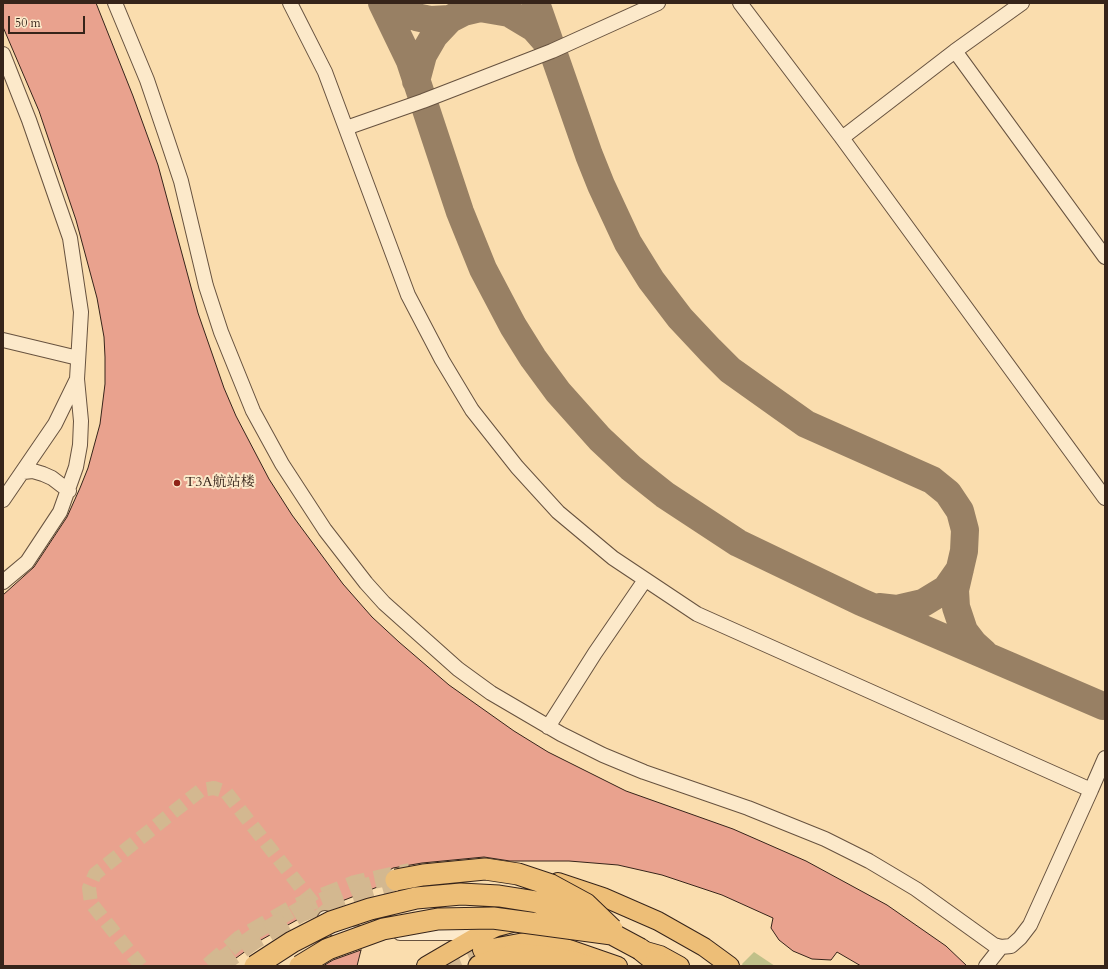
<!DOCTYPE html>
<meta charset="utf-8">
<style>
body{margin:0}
#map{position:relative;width:1108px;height:969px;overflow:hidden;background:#faddae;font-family:Cardo,serif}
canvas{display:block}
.frame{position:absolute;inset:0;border:4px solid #36241a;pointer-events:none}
.scale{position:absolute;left:8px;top:16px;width:77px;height:18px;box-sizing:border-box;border:2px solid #36241a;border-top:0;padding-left:5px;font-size:12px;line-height:14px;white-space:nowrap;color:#36241a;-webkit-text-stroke:3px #fce9ca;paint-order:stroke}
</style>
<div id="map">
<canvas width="1108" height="969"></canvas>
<div class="frame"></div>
<div class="scale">50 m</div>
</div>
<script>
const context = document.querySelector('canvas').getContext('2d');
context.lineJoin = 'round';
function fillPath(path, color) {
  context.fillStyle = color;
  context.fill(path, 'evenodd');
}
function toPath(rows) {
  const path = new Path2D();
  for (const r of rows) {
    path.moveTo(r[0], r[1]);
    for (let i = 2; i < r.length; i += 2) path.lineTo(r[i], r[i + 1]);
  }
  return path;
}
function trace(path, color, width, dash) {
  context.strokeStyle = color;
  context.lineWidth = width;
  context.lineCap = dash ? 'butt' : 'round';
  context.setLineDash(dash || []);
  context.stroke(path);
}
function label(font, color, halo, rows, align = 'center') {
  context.font = font + ' Cardo,"Noto Serif SC",serif';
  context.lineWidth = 4;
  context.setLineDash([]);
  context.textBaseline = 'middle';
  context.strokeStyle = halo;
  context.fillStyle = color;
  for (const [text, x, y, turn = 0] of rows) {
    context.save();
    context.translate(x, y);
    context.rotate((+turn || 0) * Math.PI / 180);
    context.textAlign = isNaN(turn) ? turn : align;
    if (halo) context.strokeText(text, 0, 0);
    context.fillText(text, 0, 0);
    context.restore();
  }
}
fillPath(toPath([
 [754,952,775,966,743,966,742,964]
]), '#c0c089');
trace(toPath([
 [382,3,410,61,460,212,483,269,513,326,533,358,558,392,600,439,631,468,665,495,738,543,861,602,1103,706],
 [388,3,403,12,416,17,430,20,450,19],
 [536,3,589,155,601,185,628,243,651,280,680,318,710,350,730,370,782,407,806,424,932,480,948,493,960,511,965,530,964,551,955,590,956,607,964,631,974,644,984,653],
 [463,12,480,8,509,13,534,28,549,45],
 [416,81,423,55,434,36,450,19,479,4],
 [879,607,897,609,923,603,946,589,960,569]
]), '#988064', 28);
const building = toPath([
 [3,3,96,3,133,96,158,165,198,313,224,388,236,416,269,479,292,515,343,584,372,617,399,642,449,685,514,731,548,752,626,791,733,829,806,861,887,905,946,946,967,966,861,966,837,952,831,960,812,959,793,951,779,940,771,928,773,918,722,895,662,875,618,865,569,861,510,861,484,857,422,863,393,868,388,871,385,876,385,884,304,916,261,940,225,966,3,966,3,595,34,567,67,517,80,488,88,468,100,424,105,384,105,357,104,337,97,298,76,220,39,111,3,27,3,3],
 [361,950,357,966,323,966,333,960,361,950]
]);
fillPath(building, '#e9a28e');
trace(building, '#36241a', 1);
trace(toPath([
 [141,966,91,903,89,888,95,874,201,790,214,788,226,792,324,917]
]), '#d3b890', 14, [14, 7]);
trace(toPath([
 [209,966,240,939,294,908,355,884,410,872],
 [443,966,482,950]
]), '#d3b890', 18, [18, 9]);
trace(toPath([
 [216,966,254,939,300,912,342,895,396,880]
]), '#d3b890', 21, [21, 10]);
const minor = toPath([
 [115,3,147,80,166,136,181,181,206,286,221,332,253,411,282,464,325,530,366,583,384,603,458,669,491,693,561,734,603,755,644,772,748,808,825,839,869,861,916,889,994,945,1001,947,1011,946,1020,938,1030,925,1091,790,697,614,613,558,558,512,517,467,472,410,442,360,408,295,325,72,290,3],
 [740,3,842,138,1105,498],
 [955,51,1105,257],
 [3,54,29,120,70,238,81,312,77,379,81,421,80,445,76,467,60,512,27,562,3,582],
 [346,128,423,101,552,51,658,3],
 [842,138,955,51,1022,3],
 [3,340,78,358],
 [23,472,33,471,43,474,52,478,69,491],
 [3,500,55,424,76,381],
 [548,727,595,653,645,580],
 [1091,790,1105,758],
 [325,918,335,929,348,934,363,933],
 [400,933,457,933,485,929],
 [986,966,1001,947]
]);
const major = toPath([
 [558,882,603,897,658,921,704,947,730,966],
 [482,950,540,939,618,966],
 [646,951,660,955,680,966],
 [426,966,474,938,497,927,516,922]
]);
const highway = toPath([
 [640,949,661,966],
 [479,966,495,960,518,955,545,956,574,962,586,966]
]);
trace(minor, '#67523f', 16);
trace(major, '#36241a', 20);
trace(highway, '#36241a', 23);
trace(minor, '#fce9ca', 14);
trace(major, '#edbe77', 18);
trace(highway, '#edbe77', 21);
const highwayBridge = toPath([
 [396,880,423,875,485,869,518,874,551,885,586,904,612,929],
 [255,966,292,942,331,922,370,909,416,898,461,894,499,896,537,902,557,909,612,934],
 [300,966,328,949,383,929,438,919,493,918,612,934,640,949]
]);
trace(highwayBridge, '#36241a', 23, []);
trace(highwayBridge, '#edbe77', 21);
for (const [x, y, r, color] of [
 [177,483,4,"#8f2418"]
]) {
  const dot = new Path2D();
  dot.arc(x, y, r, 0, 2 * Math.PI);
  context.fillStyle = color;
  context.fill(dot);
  trace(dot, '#fce9ca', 1.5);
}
label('14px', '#36241a', '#fce9ca', [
 ["T3A航站楼",185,483]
], 'left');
</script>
